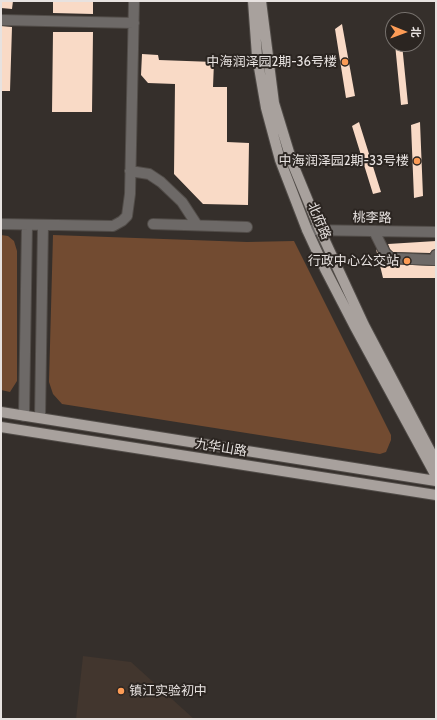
<!DOCTYPE html>
<meta charset="utf-8">
<style>
body{margin:0}
#map{position:relative;width:437px;height:720px;overflow:hidden;background:#352f2b;font-family:Cabin,"Noto Sans SC",sans-serif}
canvas{display:block}
.frame{position:absolute;inset:0;border:2px solid #e7e2e0;pointer-events:none}
.north{position:absolute;left:385px;top:12px;width:40px;height:40px;box-sizing:border-box;background:#2b2521;border:1px solid #76716d;border-radius:50%;rotate:91deg;font-size:11px;font-weight:700;line-height:16px;text-align:center;color:#e7e2e0}
.north::after{content:'';display:block;margin:auto;width:14px;height:18px;background:#fd9c56;clip-path:polygon(50% 0,100% 100%,50% 72%,0 100%)}
</style>
<div id="map">
<canvas width="437" height="720"></canvas>
<div class="frame"></div>
<div class="north">北</div>
</div>
<script>
const context = document.querySelector('canvas').getContext('2d');
context.lineJoin = 'round';
function fillPath(path, color) {
  context.fillStyle = color;
  context.fill(path, 'evenodd');
}
function toPath(rows) {
  const path = new Path2D();
  for (const r of rows) {
    path.moveTo(r[0], r[1]);
    for (let i = 2; i < r.length; i += 2) path.lineTo(r[i], r[i + 1]);
  }
  return path;
}
function trace(path, color, width, dash) {
  context.strokeStyle = color;
  context.lineWidth = width;
  context.lineCap = dash ? 'butt' : 'round';
  context.setLineDash(dash || []);
  context.stroke(path);
}
function label(font, color, halo, rows, align = 'center') {
  context.font = font + ' Cabin,"Noto Sans SC",sans-serif';
  context.lineWidth = 4;
  context.setLineDash([]);
  context.textBaseline = 'middle';
  context.strokeStyle = halo;
  context.fillStyle = color;
  for (const [text, x, y, turn = 0] of rows) {
    context.save();
    context.translate(x, y);
    context.rotate((+turn || 0) * Math.PI / 180);
    context.textAlign = isNaN(turn) ? turn : align;
    if (halo) context.strokeText(text, 0, 0);
    context.fillText(text, 0, 0);
    context.restore();
  }
}
fillPath(toPath([
 [83,656,131,662,194,719,76,719]
]), '#42362e');
fillPath(toPath([
 [1,235,8,236,14,241,17,251,17,381,10,392,1,390],
 [53,235,247,242,294,241,391,435,391,440,386,452,380,454,62,404,53,394,49,382]
]), '#724b31');
fillPath(toPath([
 [1,1,13,1,12,9,1,8],
 [53,1,93,1,93,14,53,13],
 [342,24,355,96,346,98,335,29],
 [1,26,12,27,10,91,1,91],
 [53,32,93,32,92,112,52,112],
 [395,44,402,44,408,104,401,105],
 [142,54,158,55,159,60,214,62,213,87,227,87,227,142,249,143,248,205,203,204,174,174,175,84,148,83,141,75],
 [359,122,381,192,373,194,352,126],
 [420,122,423,196,414,198,411,125],
 [436,241,436,249,432,250,430,253,393,252,390,249,388,244],
 [376,249,381,258,390,264,436,266,436,278,383,278]
]), '#f9dac6');
const minor = toPath([
 [1,20,134,23],
 [130,171,149,174,161,182,182,202,197,225],
 [1,224,113,226,122,221,127,216,130,194,134,1],
 [153,224,247,227],
 [307,230,436,232],
 [374,231,385,253,391,258,434,260,436,255],
 [24,416,27,225],
 [40,418,43,225]
]);
const major = toPath([
 [253,1,257,56,266,108,280,160,307,230,325,269,355,327,436,476],
 [261,1,274,103,292,162,320,230,364,325,436,462],
 [1,412,436,481],
 [1,427,436,495]
]);
trace(minor, '#514c48', 12);
trace(major, '#514c48', 12);
trace(minor, '#6d6967', 10);
trace(major, '#a8a19d', 10);
for (const [x, y, r, color] of [
 [345,62,4,"#fd9c56"],
 [417,161,4,"#fd9c56"],
 [407,261,4,"#fd9c56"],
 [121,691,4,"#fd9c56"]
]) {
  const dot = new Path2D();
  dot.arc(x, y, r, 0, 2 * Math.PI);
  context.fillStyle = color;
  context.fill(dot);
  trace(dot, '#2b2521', 1.5);
}
label('13px', '#e7e2e0', '#2b2521', [
 ["中海润泽园2期-36号楼",337,62],
 ["中海润泽园2期-33号楼",409,161],
 ["行政中心公交站",399,261],
 ["镇江实验初中",129,691,"left"]
], 'right');
label('13px', '#e7e2e0', '#2b2521', [
 ["桃李路",372,218,1],
 ["北府路",319,221,67],
 ["九华山路",221,448,9]
]);
</script>
